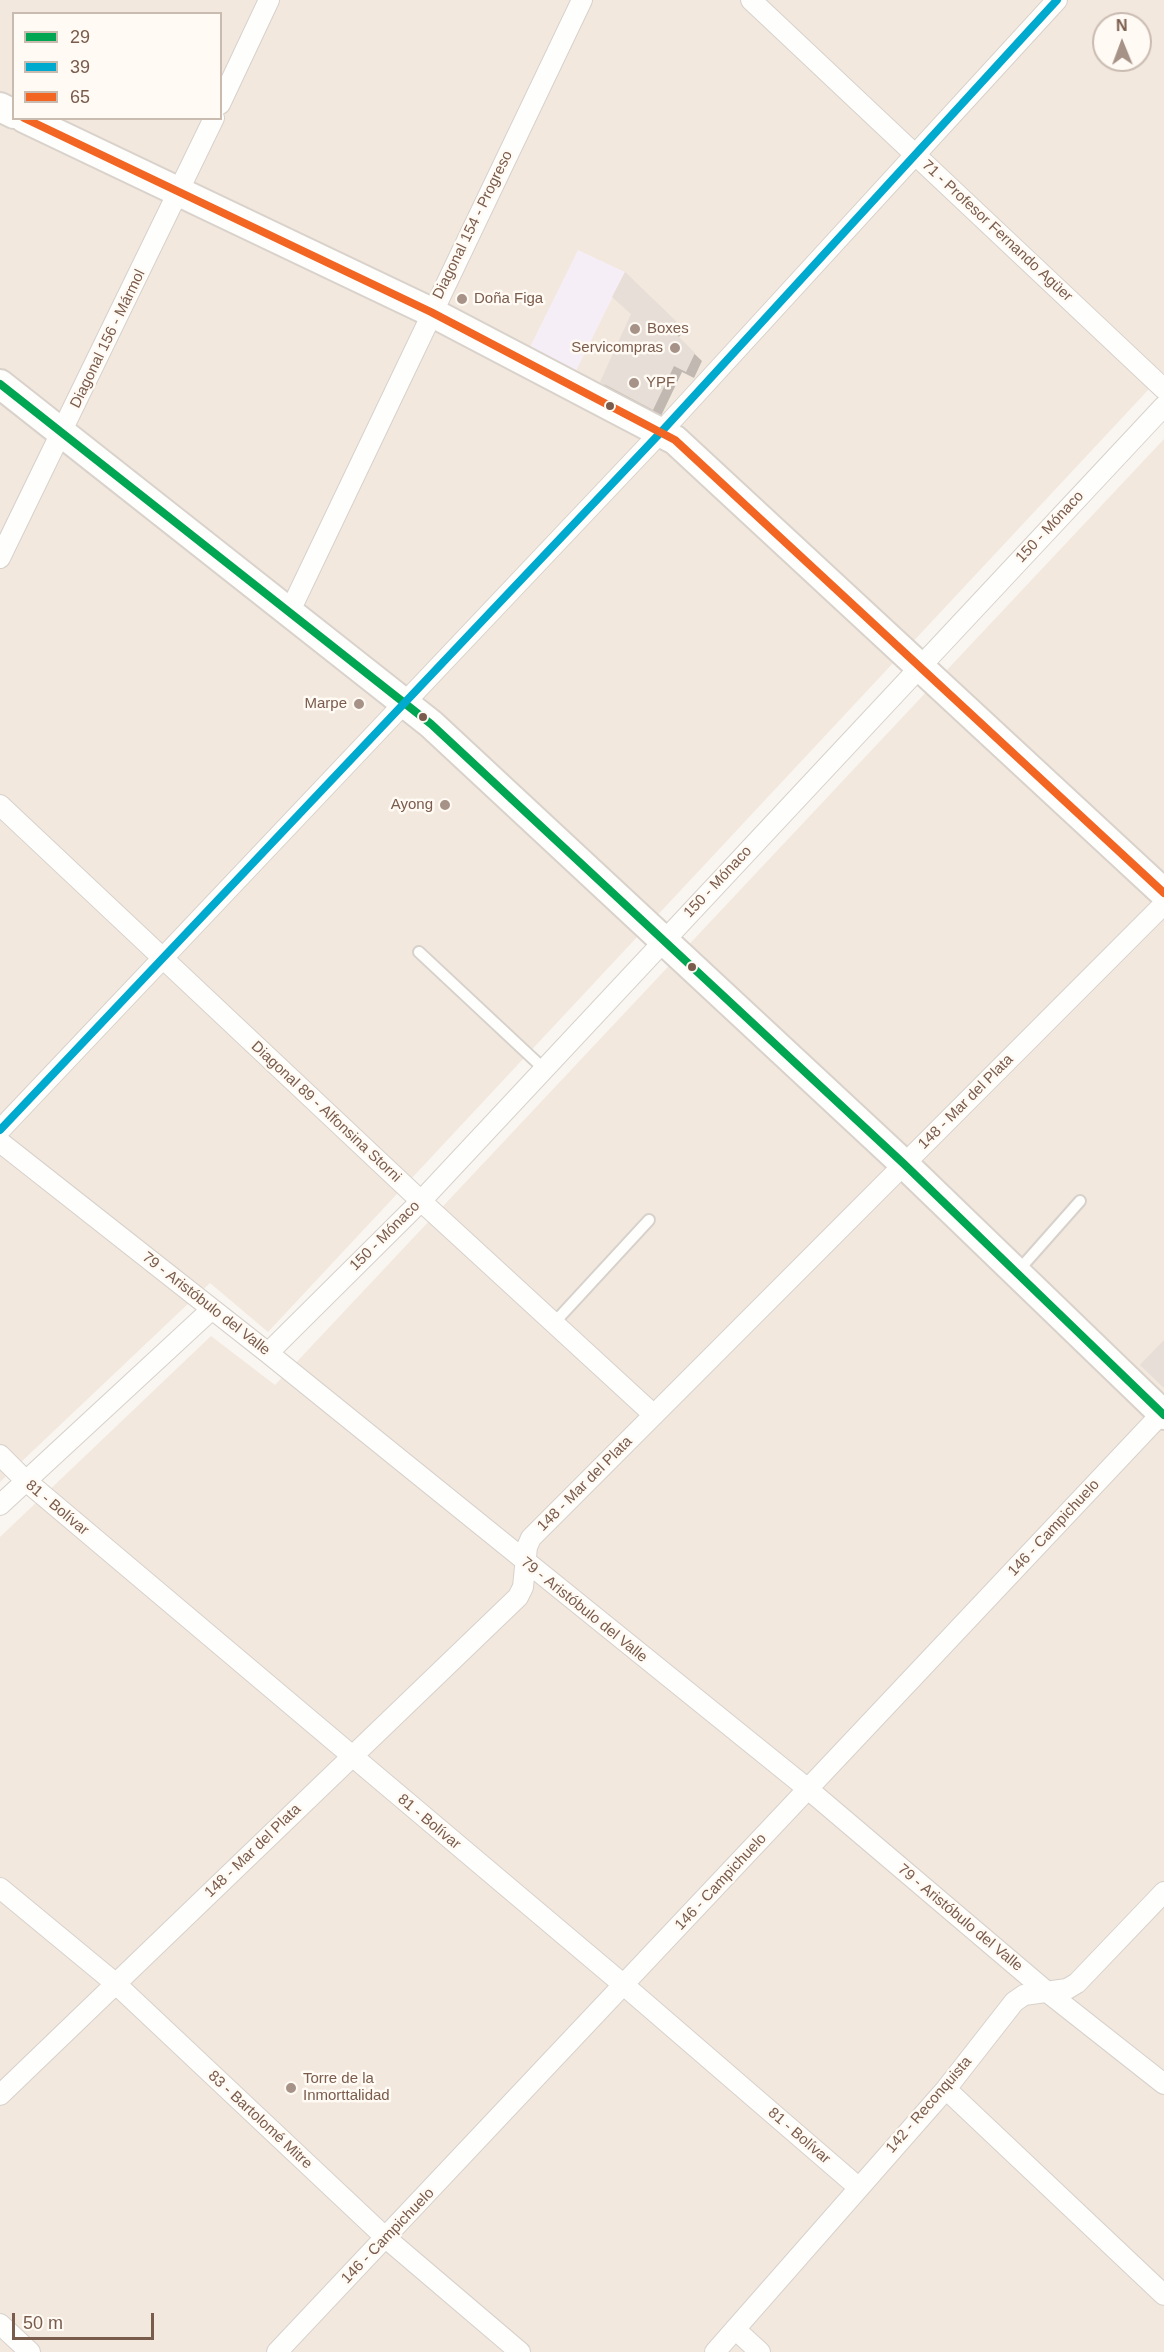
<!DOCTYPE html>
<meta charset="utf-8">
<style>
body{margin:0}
#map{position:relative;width:1164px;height:2352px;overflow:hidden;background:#f9f5f0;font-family:Arial,sans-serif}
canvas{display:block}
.legend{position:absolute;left:12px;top:12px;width:210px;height:108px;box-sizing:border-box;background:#fffaf3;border:2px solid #cabbb1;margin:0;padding:8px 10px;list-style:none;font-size:18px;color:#7a5c4d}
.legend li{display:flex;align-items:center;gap:12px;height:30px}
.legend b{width:30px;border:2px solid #cabbb1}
.north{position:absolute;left:1092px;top:12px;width:60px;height:60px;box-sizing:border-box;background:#fffaf3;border:2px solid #cabbb1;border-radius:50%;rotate:359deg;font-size:16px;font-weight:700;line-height:24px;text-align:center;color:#7a5c4d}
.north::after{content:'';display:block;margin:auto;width:21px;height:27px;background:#a69286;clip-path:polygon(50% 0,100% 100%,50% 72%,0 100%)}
.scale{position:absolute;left:12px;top:2313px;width:142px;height:27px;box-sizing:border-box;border:3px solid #7a5c4d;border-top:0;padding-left:8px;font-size:18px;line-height:21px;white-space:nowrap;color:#7a5c4d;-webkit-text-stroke:4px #fffaf3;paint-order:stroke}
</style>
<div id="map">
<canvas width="1164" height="2352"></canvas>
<ul class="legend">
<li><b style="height:8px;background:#00a651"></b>29</li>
<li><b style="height:8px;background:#00a9ce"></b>39</li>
<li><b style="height:8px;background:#f26522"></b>65</li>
</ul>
<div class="north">N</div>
<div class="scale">50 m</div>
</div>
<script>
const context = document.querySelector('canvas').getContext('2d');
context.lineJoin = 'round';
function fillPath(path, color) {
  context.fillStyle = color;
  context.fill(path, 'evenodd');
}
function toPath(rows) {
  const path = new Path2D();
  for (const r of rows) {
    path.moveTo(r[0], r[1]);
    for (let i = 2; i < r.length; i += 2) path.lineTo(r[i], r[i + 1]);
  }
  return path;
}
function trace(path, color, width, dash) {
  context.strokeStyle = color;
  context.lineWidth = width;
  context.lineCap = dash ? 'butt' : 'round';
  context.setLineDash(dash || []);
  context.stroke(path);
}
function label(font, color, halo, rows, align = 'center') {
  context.font = font + ' Arial,sans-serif';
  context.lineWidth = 5;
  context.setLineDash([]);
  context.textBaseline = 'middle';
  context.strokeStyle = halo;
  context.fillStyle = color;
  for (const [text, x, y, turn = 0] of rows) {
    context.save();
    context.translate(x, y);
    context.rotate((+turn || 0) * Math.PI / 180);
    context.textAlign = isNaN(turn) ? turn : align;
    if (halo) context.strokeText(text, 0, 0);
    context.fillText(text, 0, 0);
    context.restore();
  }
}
fillPath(toPath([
 [0,0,1164,0,1164,373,268,1332,210,1283,0,1482],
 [14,14,220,14,220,118,14,118],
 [1104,24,1140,24,1140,60,1104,60],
 [1164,439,1164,2352,0,2352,0,1537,211,1336,275,1385]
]), '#f2e8de');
fillPath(toPath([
 [578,250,625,272,574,375,528,351]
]), '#f6eef6');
fillPath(toPath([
 [625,275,684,331,678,338,702,361,694,378,682,372,661,416,609,389,602,382,633,314]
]), '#0003');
fillPath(toPath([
 [625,272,678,323,672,330,695,353,686,372,674,366,653,410,600,382,631,314,612,297],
 [1164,1340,1164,1388,1140,1365]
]), '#e6ded7');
const lane = toPath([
 [419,952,543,1068],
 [1018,1271,1080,1201],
 [554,1323,649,1220]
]);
const street = toPath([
 [751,0,1164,389],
 [220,104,269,0],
 [0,558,214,118],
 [289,613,582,0],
 [0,805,421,1201,654,1415],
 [0,1130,662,431,1057,0],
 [0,1142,268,1353,808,1789,1046,1991,1164,2084],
 [268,1353,421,1201,1164,406],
 [0,1455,25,1480,625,1986,858,2187],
 [0,1505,212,1309],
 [0,1888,115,1983,386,2238,520,2352],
 [946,2089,1164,2295],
 [0,2095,518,1597,523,1587,527,1547,531,1538,1164,904],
 [0,2324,30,2352],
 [735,2329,760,2352],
 [277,2352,1164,1411],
 [715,2352,946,2089,1014,2002,1024,1995,1067,1989,1077,1983,1164,1892]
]);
const secondary = toPath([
 [0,107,14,114],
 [24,118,431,312,675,440,1164,893],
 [0,384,431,724,904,1164,1164,1415]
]);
trace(lane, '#d7d1cb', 14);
trace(street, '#d7d1cb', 22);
trace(secondary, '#d9d2cb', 32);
trace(lane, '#fefefd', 10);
trace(street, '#fefefd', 20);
trace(secondary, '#fefefd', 28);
trace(toPath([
 [0,384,431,724,904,1164,1164,1415]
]), '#00a651', 8);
trace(toPath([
 [0,1130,662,431,1057,0]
]), '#00a9ce', 8);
trace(toPath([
 [24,118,431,312,675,440,1164,893]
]), '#f26522', 8);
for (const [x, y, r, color] of [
 [462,299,6,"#a69286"],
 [635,329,6,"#a69286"],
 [675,348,6,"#a69286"],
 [634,383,6,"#a69286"],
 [610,406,5,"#7a5c4d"],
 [359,704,6,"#a69286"],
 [423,717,5,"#7a5c4d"],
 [445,805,6,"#a69286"],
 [692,967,5,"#7a5c4d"],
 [291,2088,6,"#a69286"]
]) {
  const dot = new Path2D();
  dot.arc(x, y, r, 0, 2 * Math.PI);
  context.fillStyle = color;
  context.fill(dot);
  trace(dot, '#fffaf3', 2);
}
label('15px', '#7a5c4d', '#fffaf3', [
 ["Diagonal 154 - Progreso",473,225,-64],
 ["71 - Profesor Fernando Agüer",997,231,43],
 ["Diagonal 156 - Mármol",108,339,-64],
 ["150 - Mónaco",1050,527,-47],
 ["150 - Mónaco",718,882,-47],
 ["148 - Mar del Plata",966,1102,-45],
 ["Diagonal 89 - Alfonsina Storni",326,1112,43],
 ["150 - Mónaco",385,1236,-45],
 ["79 - Aristóbulo del Valle",206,1304,38],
 ["148 - Mar del Plata",585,1484,-45],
 ["81 - Bolívar",57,1508,40],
 ["146 - Campichuelo",1054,1528,-47],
 ["79 - Aristóbulo del Valle",584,1610,39],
 ["81 - Bolívar",429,1822,40],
 ["148 - Mar del Plata",253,1851,-44],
 ["146 - Campichuelo",721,1882,-47],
 ["79 - Aristóbulo del Valle",960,1918,40],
 ["142 - Reconquista",929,2105,-49],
 ["83 - Bartolomé Mitre",260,2120,43],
 ["81 - Bolívar",799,2136,41],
 ["146 - Campichuelo",388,2236,-46]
]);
label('15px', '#7a5c4d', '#fffaf3', [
 ["Doña Figa",474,299],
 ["Boxes",647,329],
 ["Servicompras",663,348,"right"],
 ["YPF",646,383],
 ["Marpe",347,704,"right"],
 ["Ayong",433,805,"right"],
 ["Torre de la",303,2079],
 ["Inmorttalidad",303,2096]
], 'left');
</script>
